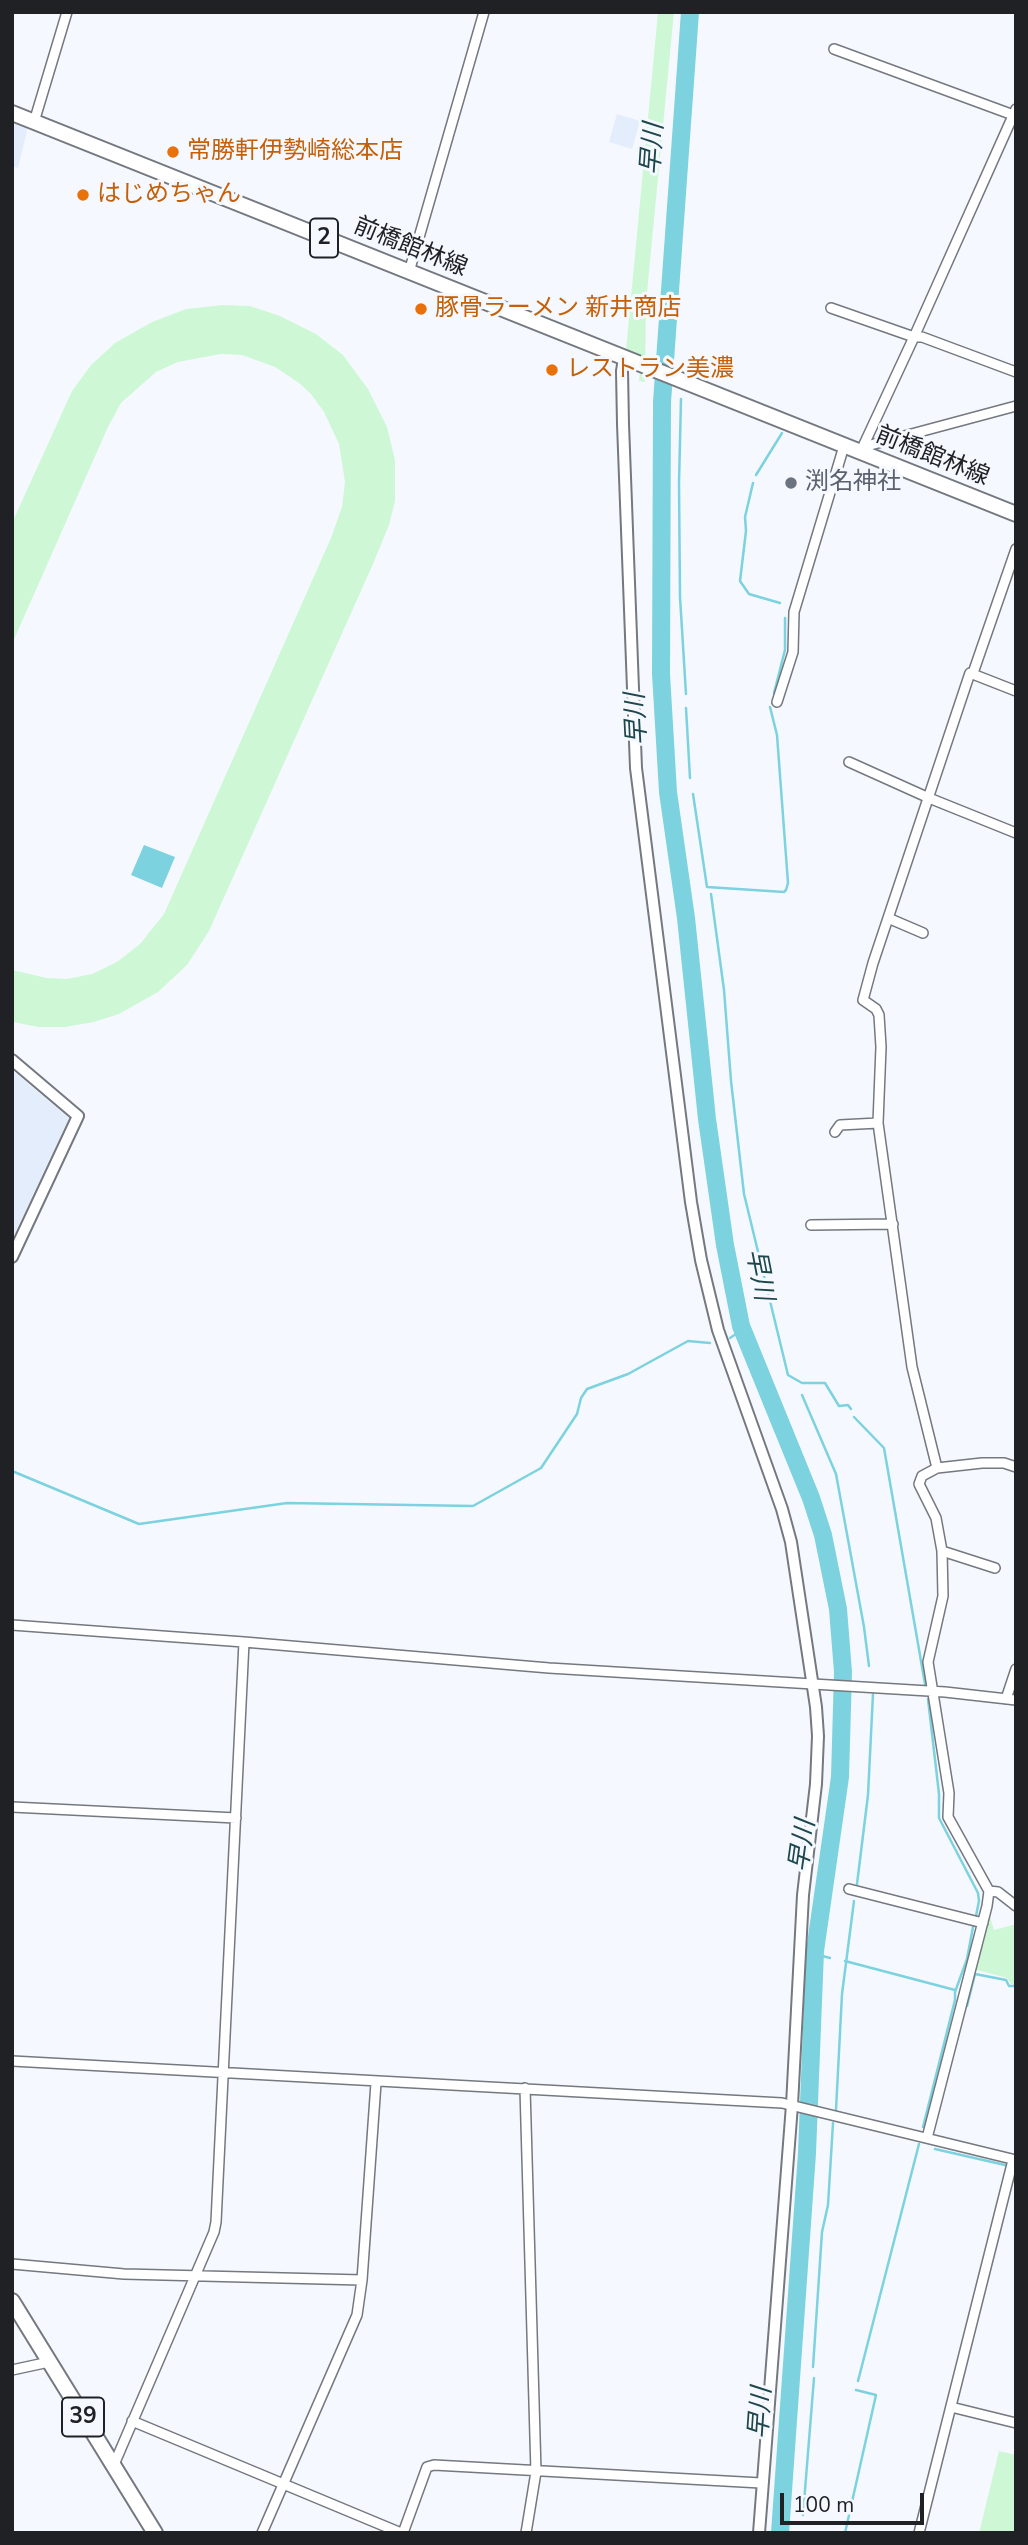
<!DOCTYPE html>
<meta charset="utf-8">
<style>
body{margin:0}
#map{position:relative;width:1028px;height:2545px;overflow:hidden;background:#f5f9ff;font-family:"Nunito Sans",sans-serif}
canvas{display:block}
.frame{position:absolute;inset:0;border:14px solid #1f2124;pointer-events:none}
.scale{position:absolute;left:780px;top:2493px;width:144px;height:32px;box-sizing:border-box;border:4px solid #1f2124;border-top:0;padding-left:9px;font-size:21px;line-height:24px;white-space:nowrap;color:#1f2124;-webkit-text-stroke:5px #f5f9ff;paint-order:stroke}
</style>
<div id="map">
<canvas width="1028" height="2545"></canvas>
<div class="frame"></div>
<div class="scale">100 m</div>
</div>
<script>
const context = document.querySelector('canvas').getContext('2d');
context.lineJoin = 'round';
function fillPath(path, color) {
  context.fillStyle = color;
  context.fill(path, 'evenodd');
}
function toPath(rows) {
  const path = new Path2D();
  for (const r of rows) {
    path.moveTo(r[0], r[1]);
    for (let i = 2; i < r.length; i += 2) path.lineTo(r[i], r[i + 1]);
  }
  return path;
}
function trace(path, color, width, dash) {
  context.strokeStyle = color;
  context.lineWidth = width;
  context.lineCap = dash ? 'butt' : 'round';
  context.setLineDash(dash || []);
  context.stroke(path);
}
function label(font, color, halo, rows, align = 'center') {
  context.font = font + ' "Nunito Sans","Noto Sans JP",sans-serif';
  context.lineWidth = 6;
  context.setLineDash([]);
  context.textBaseline = 'middle';
  context.strokeStyle = halo;
  context.fillStyle = color;
  for (const [text, x, y, turn = 0] of rows) {
    context.save();
    context.translate(x, y);
    context.rotate((+turn || 0) * Math.PI / 180);
    context.textAlign = isNaN(turn) ? turn : align;
    if (halo) context.strokeText(text, 0, 0);
    context.fillText(text, 0, 0);
    context.restore();
  }
}
fillPath(toPath([
 [617,114,640,121,632,149,609,142],
 [12,122,26,127,27,131,18,168,12,166],
 [12,1070,69,1118,12,1239]
]), '#e4edfb');
fillPath(toPath([
 [658,12,674,12,646,303,645,382,639,381,641,357,626,350],
 [223,305,250,306,280,316,316,334,343,355,368,389,387,427,395,460,395,501,389,525,373,564,209,931,187,965,158,992,119,1014,94,1022,65,1027,38,1027,13,1022,12,970,47,978,67,979,92,974,117,962,140,944,164,914,331,538,342,507,345,482,339,444,324,412,311,394,299,383,275,367,242,355,221,354,178,362,156,372,121,403,108,427,12,644,12,523,72,391,91,365,115,343,152,322,186,309],
 [989,1913,994,1930,1016,1924,1016,1985,1011,1984,1007,1978,973,1969],
 [999,2451,1016,2455,1016,2533,979,2533]
]), '#cef8d5');
fillPath(toPath([
 [144,845,175,857,162,888,131,875]
]), '#7cd2de');
trace(toPath([
 [681,399,679,483,680,597,686,694],
 [756,475,782,433],
 [753,483,745,517,746,531,740,581,749,594,780,603],
 [774,693,785,650,785,618],
 [686,708,690,778],
 [693,794,707,887,784,892,786,890,788,883,777,735,770,707],
 [711,894,724,990,731,1081,744,1194,788,1375,802,1383,825,1383,839,1406,848,1405,851,1409],
 [730,1338,742,1330],
 [802,1395,836,1474,864,1627,869,1666],
 [854,1417,884,1448,925,1684],
 [12,1471,139,1524,287,1503,473,1506,541,1468,577,1414,581,1398,587,1389,628,1374,688,1341,710,1343],
 [928,1699,939,1794,939,1818,978,1893,979,1901,976,1916],
 [857,1884,868,1795,873,1694],
 [815,1954,830,1958],
 [845,1961,955,1990,955,2000,923,2127],
 [955,1992,967,1959,973,1927],
 [967,2006,975,1974,1006,1980,1009,1986,1016,1986],
 [836,2110,842,1994,854,1901],
 [935,2149,1005,2165],
 [813,2367,822,2232,828,2205,833,2123],
 [858,2381,919,2144],
 [803,2515,814,2378],
 [845,2533,876,2395,856,2390]
]), '#7cd2de', 2.5);
trace(toPath([
 [690,12,662,402,661,674,668,792,686,918,707,1119,725,1245,741,1326,811,1498,823,1535,838,1609,843,1672,840,1777,815,1951,807,2153,780,2533]
]), '#7cd2de', 18);
const minor = toPath([
 [834,49,1016,116],
 [34,122,67,12],
 [409,272,484,12],
 [831,308,914,337,922,337,1016,372],
 [863,447,1016,406],
 [860,453,914,337,1016,109],
 [973,673,1016,549],
 [777,702,793,652,794,612,844,446],
 [849,762,929,798,1016,833],
 [888,918,923,933],
 [835,1132,840,1125,878,1123],
 [811,1225,893,1224],
 [1016,1467,1004,1463,982,1463,937,1468,922,1476,919,1484,936,1518,942,1551,943,1596,928,1662,949,1793,948,1817,989,1891,998,1892,1016,1906],
 [937,1468,912,1367,878,1123,881,1047,879,1015,876,1009,863,1000,873,963,970,673,1016,691],
 [942,1551,995,1568],
 [12,1625,244,1642,549,1668,945,1692,1016,1700],
 [1006,1699,1016,1669],
 [12,1807,236,1818],
 [849,1889,983,1923],
 [12,2061,782,2103,1016,2160],
 [525,2088,536,2472,526,2533],
 [927,2138,987,1906,989,1891],
 [12,2264,124,2274,362,2280],
 [12,2370,49,2362],
 [951,2407,1016,2423],
 [132,2421,401,2533],
 [113,2467,214,2232,216,2222,244,1642],
 [262,2533,357,2315,362,2280,376,2083],
 [403,2533,427,2467,434,2465,761,2483],
 [919,2533,1013,2160]
]);
const tertiary = toPath([
 [624,358,622,371,623,424,636,768,691,1202,701,1260,718,1330,782,1509,791,1542,816,1707,818,1736,816,1784,803,1895,792,2105,759,2533],
 [12,1060,78,1116,12,1257]
]);
const primary = toPath([
 [12,113,1016,514],
 [12,2301,155,2533]
]);
trace(minor, '#74787f', 12);
trace(tertiary, '#74787f', 14);
trace(primary, '#74787f', 18);
trace(minor, '#fff', 9);
trace(tertiary, '#fff', 10);
trace(primary, '#fff', 14);
for (const [x, y, r, color] of [
 [173,152,7,"#e8710a"],
 [83,195,7,"#e8710a"],
 [421,309,7,"#e8710a"],
 [552,370,7,"#e8710a"],
 [791,483,7,"#6b7280"]
]) {
  const dot = new Path2D();
  dot.arc(x, y, r, 0, 2 * Math.PI);
  context.fillStyle = color;
  context.fill(dot);
  trace(dot, '#f5f9ff', 2.5);
}
for (const [x, y, w] of [
 [324,238,28],
 [83,2417,42]
]) {
  const box = new Path2D();
  box.roundRect(x - w / 2, y - 19.5, w, 39, 5);
  context.fillStyle = '#f5f9ff';
  context.fill(box);
  trace(box, '#1f2124', 2);
}
label('bold 23px', '#1f2124', null, [
 ["2",324,238],
 ["39",83,2417]
]);
label('24px', '#c56008', '#f5f9ff', [
 ["常勝軒伊勢崎総本店",187,152],
 ["はじめちゃん",97,195],
 ["豚骨ラーメン 新井商店",435,309],
 ["レストラン美濃",566,370]
], 'left');
label('24px', '#1f2124', '#f5f9ff', [
 ["前橋館林線",410,248,22],
 ["前橋館林線",932,457,22]
]);
label('24px', '#5b616d', '#f5f9ff', [
 ["渕名神社",805,483]
], 'left');
label('italic 26px', '#1e474c', '#f5f9ff', [
 ["早川",654,149,-86],
 ["早川",638,719,-93],
 ["早川",758,1275,79],
 ["早川",804,1846,-82],
 ["早川",762,2413,-86]
]);
</script>
